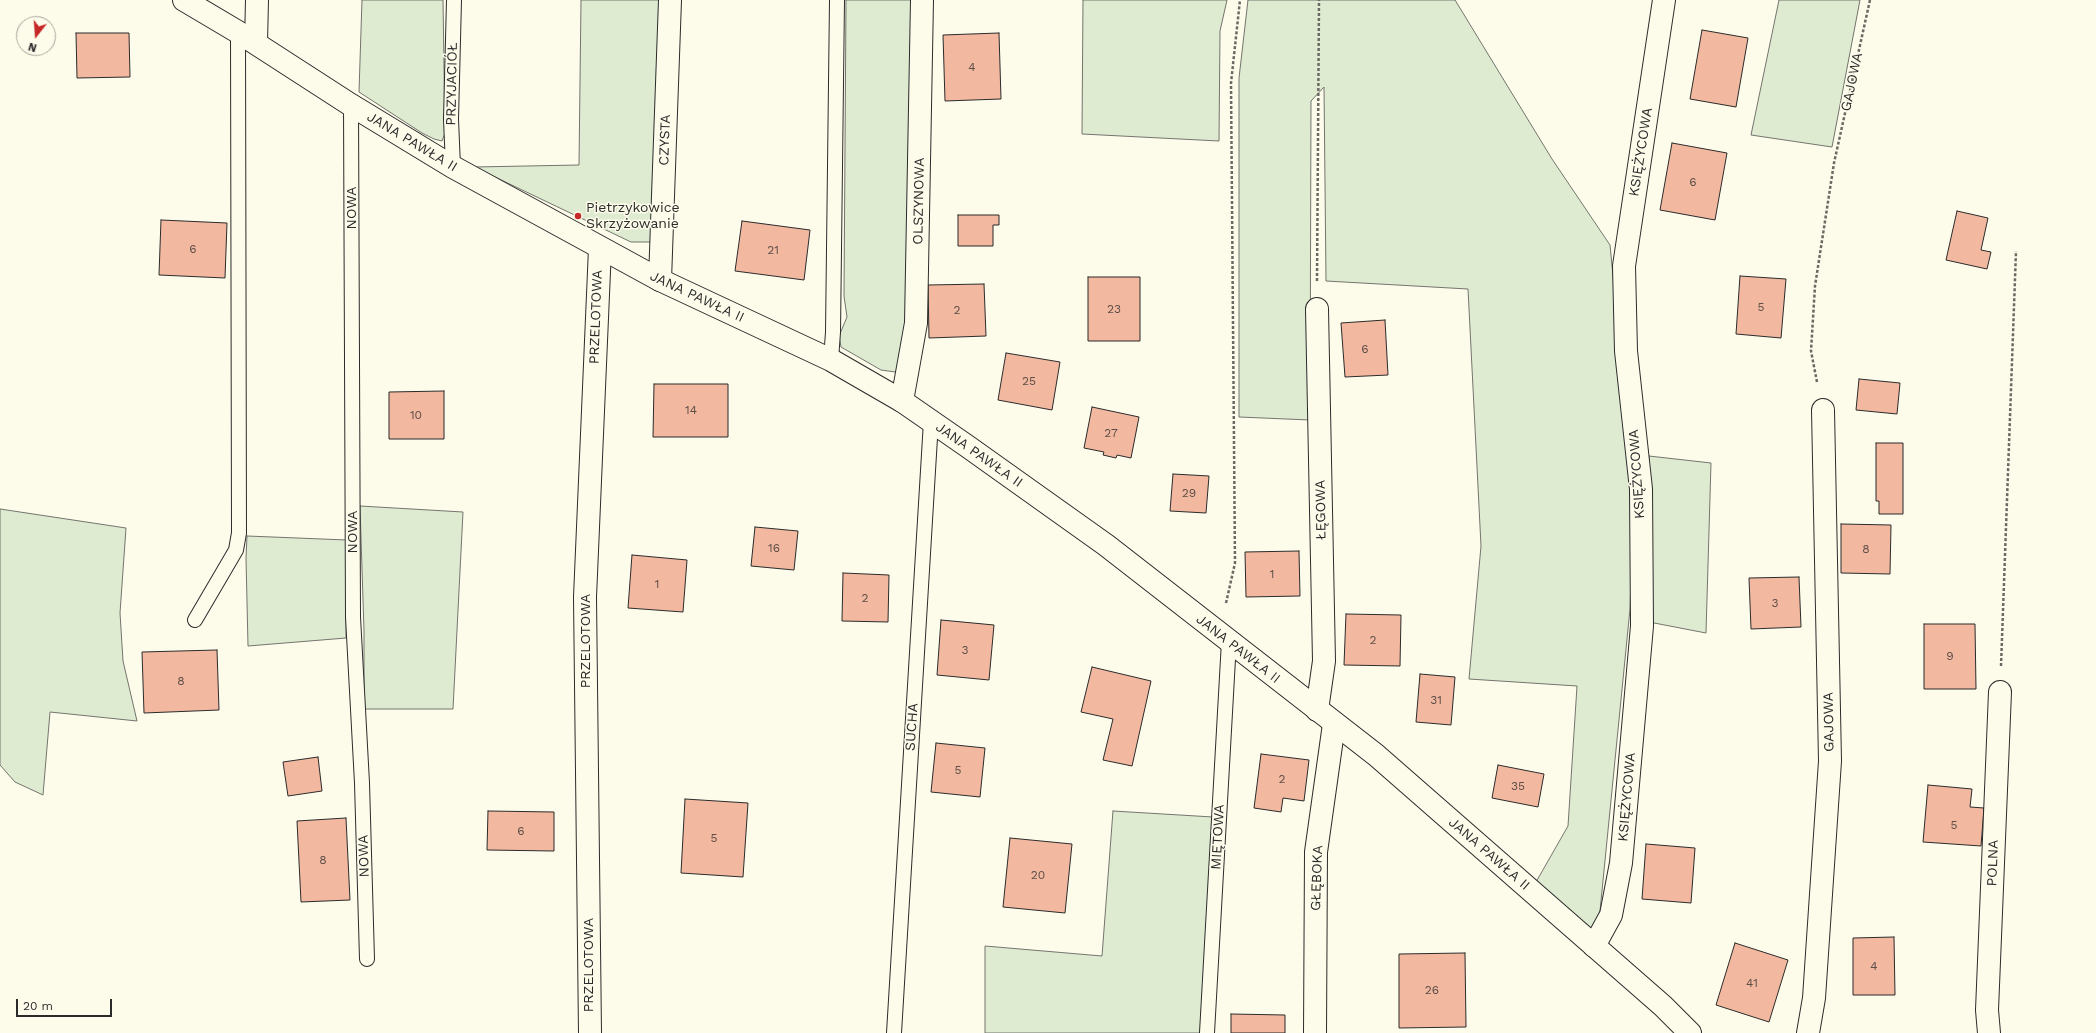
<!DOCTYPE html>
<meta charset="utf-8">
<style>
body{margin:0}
#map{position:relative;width:2096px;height:1033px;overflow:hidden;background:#fdfbea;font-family:"Work Sans",sans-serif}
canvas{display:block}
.north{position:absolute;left:16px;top:16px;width:40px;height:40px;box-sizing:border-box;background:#fdfbea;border:1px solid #a9a89e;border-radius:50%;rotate:197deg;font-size:11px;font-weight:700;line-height:16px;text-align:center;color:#2b2b2b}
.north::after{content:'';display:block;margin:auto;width:14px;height:18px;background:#c62828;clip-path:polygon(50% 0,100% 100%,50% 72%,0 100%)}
.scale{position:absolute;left:16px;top:999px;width:96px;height:18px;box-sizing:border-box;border:2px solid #2b2b2b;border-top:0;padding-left:5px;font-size:12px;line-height:14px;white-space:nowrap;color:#2b2b2b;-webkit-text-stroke:3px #fdfbea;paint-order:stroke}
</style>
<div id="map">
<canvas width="2096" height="1033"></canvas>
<div class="north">N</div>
<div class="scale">20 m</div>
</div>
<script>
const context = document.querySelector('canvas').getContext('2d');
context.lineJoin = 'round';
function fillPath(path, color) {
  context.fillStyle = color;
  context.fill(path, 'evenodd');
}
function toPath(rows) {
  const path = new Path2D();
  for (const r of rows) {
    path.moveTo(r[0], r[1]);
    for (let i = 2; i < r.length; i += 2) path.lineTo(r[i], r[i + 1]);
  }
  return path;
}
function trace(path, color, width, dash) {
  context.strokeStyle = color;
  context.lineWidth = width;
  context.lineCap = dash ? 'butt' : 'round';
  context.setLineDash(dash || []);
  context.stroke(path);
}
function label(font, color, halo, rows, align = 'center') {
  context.font = font + ' "Work Sans",sans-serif';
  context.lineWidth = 3;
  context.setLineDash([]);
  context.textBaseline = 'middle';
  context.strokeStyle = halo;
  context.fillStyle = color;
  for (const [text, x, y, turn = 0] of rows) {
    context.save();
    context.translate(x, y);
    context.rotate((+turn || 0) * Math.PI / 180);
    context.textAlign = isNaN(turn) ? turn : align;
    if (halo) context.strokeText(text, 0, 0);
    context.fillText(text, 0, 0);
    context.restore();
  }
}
const green = toPath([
 [362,0,443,0,445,133,442,141,434,139,422,133,359,92,362,0],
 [581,0,662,0,652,242,631,242,474,167,579,165,581,0],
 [846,0,914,0,910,322,902,364,895,372,881,370,841,347,839,336,847,317,844,296,846,0],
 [1083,0,1227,0,1220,31,1219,141,1082,134,1083,0],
 [1248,0,1455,0,1552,159,1610,245,1632,470,1633,518,1630,609,1599,921,1591,928,1536,882,1568,826,1577,686,1469,679,1481,546,1468,289,1326,281,1324,87,1311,101,1310,420,1239,417,1239,78,1248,0],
 [1779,0,1860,0,1832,147,1751,135,1779,0],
 [1649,456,1711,463,1706,633,1649,622,1649,456],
 [360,506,463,512,453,709,364,709,364,631,360,506],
 [0,509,126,528,120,613,123,661,137,721,50,712,43,795,15,782,0,765,0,509],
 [247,536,347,540,346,638,248,646,246,558,247,536],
 [1113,811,1213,817,1200,1033,985,1033,985,946,1102,956,1113,811]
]);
fillPath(green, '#deebd1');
trace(green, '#74746e', 1);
const building = toPath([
 [1702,30,1748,38,1736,107,1690,99,1702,30],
 [76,33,129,33,130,77,77,78,76,33],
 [999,33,1001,99,945,101,943,35,999,33],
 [1672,143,1727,153,1715,220,1660,210,1672,143],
 [1957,211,1988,218,1981,250,1991,252,1987,269,1946,260,1957,211],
 [958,215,999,215,999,225,993,225,993,246,958,246,958,215],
 [161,220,227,223,225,278,159,275,161,220],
 [742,221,810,230,804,280,735,271,742,221],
 [1740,276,1786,279,1781,338,1736,334,1740,276],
 [1088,277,1140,277,1140,341,1088,341,1088,277],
 [984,284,986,336,929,338,928,285,984,284],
 [1385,320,1388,375,1345,377,1341,323,1385,320],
 [1006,353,1060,362,1052,410,998,400,1006,353],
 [1859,379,1900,383,1897,414,1856,410,1859,379],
 [654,384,728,384,728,437,653,437,654,384],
 [444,391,444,439,389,439,389,392,444,391],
 [1092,407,1139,417,1131,458,1117,455,1116,458,1103,455,1104,452,1084,448,1092,407],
 [1876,443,1903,443,1903,514,1879,514,1879,501,1876,501,1876,443],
 [1173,474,1209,476,1206,513,1170,511,1173,474],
 [1841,524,1891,525,1890,574,1841,573,1841,524],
 [755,527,798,531,794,570,751,566,755,527],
 [1299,551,1300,596,1246,597,1245,552,1299,551],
 [632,555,687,560,683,612,628,608,632,555],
 [843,573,889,575,888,622,842,621,843,573],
 [1799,577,1801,627,1751,629,1749,578,1799,577],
 [1346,614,1401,615,1400,666,1344,665,1346,614],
 [941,620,994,625,989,680,937,675,941,620],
 [1924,624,1975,624,1976,689,1924,689,1924,624],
 [217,650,219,710,144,713,142,652,217,650],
 [1092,667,1151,681,1132,766,1103,760,1113,719,1081,712,1092,667],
 [1420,674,1455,677,1451,725,1416,722,1420,674],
 [936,743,985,748,980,797,931,792,936,743],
 [1261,754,1309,760,1304,801,1283,798,1281,812,1254,808,1261,754],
 [318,757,322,791,288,796,283,762,318,757],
 [1498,765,1544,774,1538,807,1492,798,1498,765],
 [1928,785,1972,789,1970,807,1984,808,1981,846,1923,842,1928,785],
 [685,799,748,803,743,877,681,873,685,799],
 [488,811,554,812,554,851,487,850,488,811],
 [346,818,350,900,301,902,297,821,346,818],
 [1010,838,1072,844,1065,913,1003,907,1010,838],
 [1646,844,1695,848,1691,903,1642,899,1646,844],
 [1894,937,1895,995,1853,995,1853,938,1894,937],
 [1735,943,1788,960,1769,1022,1716,1005,1735,943],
 [1465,953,1466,1027,1399,1028,1399,954,1465,953],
 [1231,1014,1285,1015,1285,1033,1231,1033,1231,1014]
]);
fillPath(building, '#f2b8a0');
trace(building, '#2b2b2b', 1);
const lane = toPath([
 [351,105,353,617,362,783,367,959],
 [453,167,451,119,454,0],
 [831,360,833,332,837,0],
 [195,620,236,550,239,533,238,32],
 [894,1033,931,421],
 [1207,1033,1229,641]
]);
const street = toPath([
 [256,43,257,0],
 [660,280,670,0],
 [902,401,916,323,922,0],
 [1317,710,1324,661,1317,309],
 [1594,946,1611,915,1621,863,1642,626,1641,489,1626,351,1624,266,1664,0],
 [590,1033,585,597,600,248],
 [1315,1033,1316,852,1334,724],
 [1808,1033,1814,998,1830,761,1823,410],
 [1989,1033,1987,1010,2000,692]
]);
const secondary = toPath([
 [184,0,238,32,351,105,453,167,660,280,831,360,902,401,967,446,1106,545,1376,755,1663,1006,1690,1033]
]);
trace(lane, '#2b2b2b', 16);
trace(street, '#2b2b2b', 24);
trace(secondary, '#2b2b2b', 24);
trace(toPath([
 [1317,281,1319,0],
 [1817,382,1811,351,1815,286,1834,163,1870,0],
 [1226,603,1235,563,1231,83,1240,0],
 [2001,666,2016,251]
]), '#6a6964', 2.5, [3, 2]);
trace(lane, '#fdfbea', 14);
trace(street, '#fdfbea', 22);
trace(secondary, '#fdfbea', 22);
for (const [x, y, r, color] of [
 [578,216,4,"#c62828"]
]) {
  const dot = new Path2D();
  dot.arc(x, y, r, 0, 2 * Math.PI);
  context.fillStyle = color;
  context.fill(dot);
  trace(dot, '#fdfbea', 1.5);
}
label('12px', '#5d4e48', null, [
 ["4",972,67],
 ["6",1693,182],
 ["6",193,249],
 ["21",773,250],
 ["5",1761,307],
 ["23",1114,309],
 ["2",957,310],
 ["6",1365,349],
 ["25",1029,381],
 ["14",691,410],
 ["10",416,415],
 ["27",1111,433],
 ["29",1189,493],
 ["16",774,548],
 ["8",1866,549],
 ["1",1272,574],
 ["1",657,584],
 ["2",865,598],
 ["3",1775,603],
 ["2",1373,640],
 ["3",965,650],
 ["9",1950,656],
 ["8",181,681],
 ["31",1436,700],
 ["5",958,770],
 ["2",1282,779],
 ["35",1518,786],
 ["5",1954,825],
 ["6",521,831],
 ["5",714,838],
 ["8",323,860],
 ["20",1038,875],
 ["4",1874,966],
 ["41",1752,983],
 ["26",1432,990]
]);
label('14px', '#2b2b2b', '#fdfbea', [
 ["GAJOWA",1852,82,-78],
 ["PRZYJACIÓŁ",452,84,-89],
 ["CZYSTA",665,140,-88],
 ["JANA PAWŁA II",412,142,31],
 ["KSIĘŻYCOWA",1641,152,-81],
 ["OLSZYNOWA",919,201,-89],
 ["NOWA",352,208,-90],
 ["JANA PAWŁA II",697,297,25],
 ["PRZELOTOWA",596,317,-88],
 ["JANA PAWŁA II",979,455,35],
 ["KSIĘŻYCOWA",1637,474,-94],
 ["ŁĘGOWA",1321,510,-91],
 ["NOWA",353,532,-90],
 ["PRZELOTOWA",586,641,-90],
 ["JANA PAWŁA II",1238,649,38],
 ["GAJOWA",1829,722,-91],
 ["SUCHA",912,727,-86],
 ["KSIĘŻYCOWA",1627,797,-85],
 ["MIĘTOWA",1218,837,-87],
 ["JANA PAWŁA II",1489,854,41],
 ["NOWA",364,856,-92],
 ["POLNA",1993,863,-88],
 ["GŁĘBOKA",1317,878,-88],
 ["PRZELOTOWA",589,965,-90]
]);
label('14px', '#2b2b2b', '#fdfbea', [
 ["Pietrzykowice",586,208],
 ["Skrzyżowanie",586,224]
], 'left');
</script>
